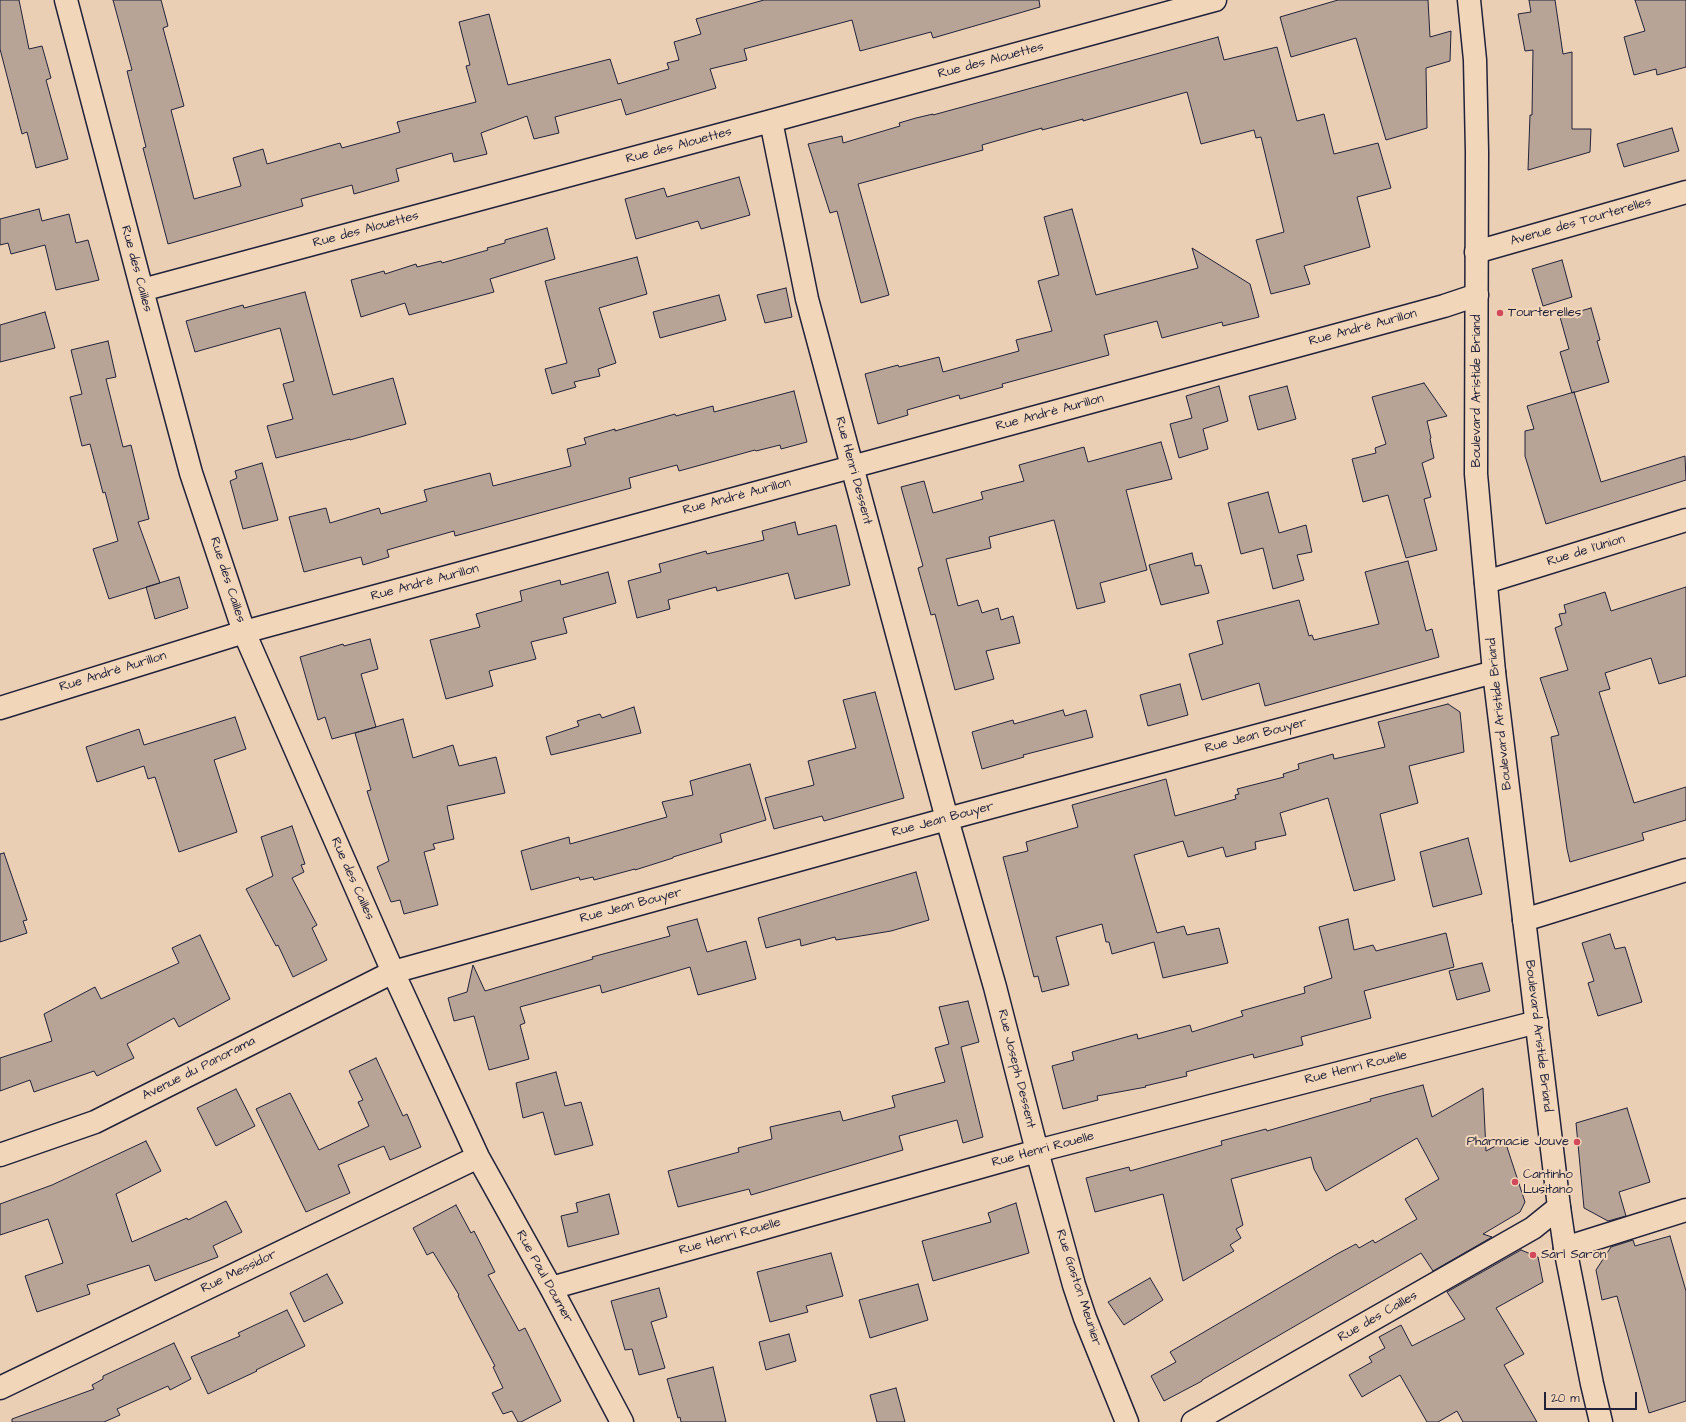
<!DOCTYPE html>
<meta charset="utf-8">
<style>
body{margin:0}
#map{position:relative;width:1686px;height:1422px;overflow:hidden;background:#eacfb4;font-family:"Architects Daughter",sans-serif}
canvas{display:block}
.scale{position:absolute;left:1544px;top:1392px;width:93px;height:18px;box-sizing:border-box;border:2px solid #22223b;border-top:0;padding-left:5px;font-size:12px;line-height:14px;white-space:nowrap;color:#22223b;-webkit-text-stroke:3px #f2d6b9;paint-order:stroke}
</style>
<div id="map">
<canvas width="1686" height="1422"></canvas>
<div class="scale">20 m</div>
</div>
<script>
const context = document.querySelector('canvas').getContext('2d');
context.lineJoin = 'round';
function fillPath(path, color) {
  context.fillStyle = color;
  context.fill(path, 'evenodd');
}
function toPath(rows) {
  const path = new Path2D();
  for (const r of rows) {
    path.moveTo(r[0], r[1]);
    for (let i = 2; i < r.length; i += 2) path.lineTo(r[i], r[i + 1]);
  }
  return path;
}
function trace(path, color, width, dash) {
  context.strokeStyle = color;
  context.lineWidth = width;
  context.lineCap = dash ? 'butt' : 'round';
  context.setLineDash(dash || []);
  context.stroke(path);
}
function label(font, color, halo, rows, align = 'center') {
  context.font = font + ' "Architects Daughter",sans-serif';
  context.lineWidth = 4;
  context.setLineDash([]);
  context.textBaseline = 'middle';
  context.strokeStyle = halo;
  context.fillStyle = color;
  for (const [text, x, y, turn = 0] of rows) {
    context.save();
    context.translate(x, y);
    context.rotate((+turn || 0) * Math.PI / 180);
    context.textAlign = isNaN(turn) ? turn : align;
    if (halo) context.strokeText(text, 0, 0);
    context.fillText(text, 0, 0);
    context.restore();
  }
}
const building = toPath([
 [0,0,19,0,29,49,42,46,51,78,46,80,68,159,36,168,27,132,22,134,0,49,0,0],
 [113,0,161,0,168,26,163,28,184,106,171,110,194,199,241,186,233,158,263,149,267,164,340,143,342,148,400,132,397,122,476,102,466,66,470,65,459,22,489,14,508,85,610,59,618,84,669,69,667,63,679,60,674,42,701,34,696,19,764,0,1039,0,1040,7,933,38,931,32,860,51,852,20,744,49,747,60,710,69,716,88,626,115,621,99,555,117,559,133,534,139,527,116,481,133,487,154,454,162,452,153,396,169,399,181,354,194,352,185,301,199,303,206,168,244,143,148,146,147,127,71,132,70,113,0],
 [1338,0,1428,0,1430,37,1451,31,1450,61,1426,68,1427,128,1386,140,1356,38,1291,57,1280,17,1338,0],
 [1529,0,1555,0,1563,54,1572,52,1572,129,1591,129,1590,152,1528,170,1530,115,1532,115,1533,50,1525,51,1518,14,1531,12,1529,0],
 [1635,0,1686,0,1686,67,1657,75,1656,69,1634,75,1624,37,1645,31,1635,0],
 [1218,37,1224,60,1277,47,1297,121,1324,114,1334,154,1378,143,1391,188,1357,197,1370,247,1304,266,1310,284,1271,294,1256,240,1284,232,1261,137,1256,138,1254,130,1201,144,1187,92,1083,121,1083,119,1042,130,1042,128,982,145,983,150,858,184,889,295,861,303,837,211,830,213,808,144,842,136,843,143,900,126,899,123,916,118,933,114,933,115,1218,37],
 [1672,128,1679,151,1624,167,1617,144,1672,128],
 [739,177,750,215,701,229,698,221,636,239,625,199,664,188,667,197,739,177],
 [39,209,42,221,69,214,76,243,88,240,99,280,56,290,45,245,11,254,8,243,0,245,0,219,39,209],
 [1072,209,1096,295,1198,268,1192,248,1250,284,1259,317,1223,326,1222,322,1162,338,1157,321,1104,335,1109,355,1002,384,1003,387,960,399,959,395,907,410,908,415,878,424,865,374,898,365,899,367,939,357,943,372,1019,351,1016,340,1052,331,1038,281,1059,275,1044,217,1072,209],
 [547,228,555,259,490,279,494,292,409,315,405,303,361,317,351,280,384,271,385,274,416,264,417,267,441,261,442,263,488,250,487,248,505,243,505,240,547,228],
 [637,257,647,294,599,308,616,363,598,369,600,376,574,382,576,387,552,394,545,369,567,363,545,281,637,257],
 [1562,260,1572,297,1543,306,1532,269,1562,260],
 [786,288,792,317,765,323,757,295,786,288],
 [305,292,333,395,393,378,406,424,350,440,350,439,276,458,267,426,293,419,283,384,294,381,280,328,195,352,186,321,243,305,244,308,305,292],
 [719,295,726,320,660,338,653,312,719,295],
 [1591,308,1600,340,1597,341,1609,382,1572,393,1560,352,1569,349,1560,317,1591,308],
 [45,312,55,348,0,362,0,325,45,312],
 [108,341,116,377,106,379,123,447,131,445,149,519,138,522,160,583,109,599,93,549,118,541,105,492,103,493,90,444,82,446,70,397,82,394,71,350,108,341],
 [1424,383,1447,416,1427,421,1431,438,1430,439,1434,458,1422,463,1431,497,1424,499,1437,550,1406,558,1388,495,1363,502,1352,459,1376,453,1375,448,1386,444,1372,397,1424,383],
 [1219,386,1228,421,1203,429,1208,449,1179,458,1170,424,1192,418,1186,396,1219,386],
 [1287,386,1296,419,1258,430,1249,396,1287,386],
 [794,391,807,442,781,449,780,445,756,451,755,450,679,471,677,465,629,478,631,488,455,536,454,531,387,550,389,557,363,565,361,557,304,572,289,517,326,508,330,523,379,508,381,514,427,501,424,490,490,473,493,486,571,466,567,449,586,444,584,438,615,429,615,431,675,414,676,416,713,406,714,412,794,391],
 [1574,392,1601,482,1685,456,1686,480,1546,524,1525,456,1525,431,1534,429,1527,406,1574,392],
 [1161,442,1172,479,1126,490,1147,570,1100,583,1105,602,1077,609,1054,520,989,537,991,548,946,559,958,606,978,600,982,613,998,608,1001,620,1013,616,1020,643,986,651,994,679,955,690,935,614,931,615,918,568,923,566,901,487,924,481,933,513,983,499,981,492,1024,481,1019,465,1084,447,1088,462,1161,442],
 [262,463,278,520,243,529,230,481,237,478,235,471,262,463],
 [1268,492,1279,533,1306,525,1312,552,1297,555,1304,580,1273,589,1263,548,1241,554,1228,503,1268,492],
 [795,522,798,535,836,525,850,585,795,599,788,573,717,591,716,587,668,600,670,609,637,618,628,581,661,572,659,564,706,551,707,554,764,540,762,531,795,522],
 [1192,553,1195,566,1201,565,1209,593,1161,605,1149,565,1192,553],
 [1408,561,1426,631,1432,629,1439,657,1265,706,1259,683,1202,700,1189,654,1223,644,1217,621,1299,600,1309,636,1312,635,1314,640,1379,624,1365,572,1408,561],
 [608,572,616,603,563,618,567,633,531,642,536,659,489,671,493,686,446,699,430,640,480,627,476,614,522,601,520,591,560,580,561,585,608,572],
 [179,577,188,608,155,619,146,587,179,577],
 [1686,587,1686,676,1659,684,1651,658,1605,673,1610,689,1599,692,1634,803,1686,787,1686,820,1642,833,1644,840,1570,862,1567,849,1551,737,1559,735,1540,678,1568,670,1555,628,1562,625,1559,614,1566,613,1564,605,1605,592,1611,611,1686,587],
 [370,639,378,669,361,674,376,727,332,739,325,717,318,720,300,657,343,644,344,646,370,639],
 [1180,684,1188,715,1148,726,1140,695,1180,684],
 [875,692,904,798,824,821,822,816,774,829,765,798,814,785,808,761,856,748,843,700,875,692],
 [1448,704,1460,712,1464,752,1409,766,1418,803,1380,814,1395,880,1354,891,1328,798,1280,813,1286,835,1255,842,1256,849,1226,857,1223,847,1188,857,1183,841,1134,855,1157,933,1184,926,1187,935,1219,928,1228,963,1163,978,1154,942,1112,954,1109,942,1106,942,1102,924,1056,937,1069,985,1042,992,1038,976,1034,977,1003,857,1028,851,1026,842,1078,827,1072,805,1166,779,1175,816,1236,799,1235,795,1239,794,1237,789,1284,777,1283,774,1299,769,1298,764,1333,754,1334,759,1385,747,1378,722,1448,704],
 [634,707,641,733,551,755,546,737,579,726,577,721,600,714,602,718,634,707],
 [1063,710,1065,716,1086,710,1093,737,1023,755,1024,757,982,769,972,732,1013,720,1014,724,1063,710],
 [235,717,246,749,214,760,237,832,179,852,155,777,148,779,144,766,97,782,86,747,139,729,144,745,235,717],
 [403,719,413,758,453,745,459,766,496,757,505,793,447,806,454,839,433,844,435,849,424,852,438,905,404,914,400,900,391,902,377,867,389,861,367,791,371,790,355,733,403,719],
 [750,764,766,820,720,834,722,842,673,857,673,858,635,870,635,869,594,880,593,877,580,880,579,877,531,890,521,851,569,837,570,844,667,817,662,802,693,795,690,781,750,764],
 [292,826,305,864,301,865,304,872,292,878,317,925,312,928,327,960,293,977,278,945,276,946,246,889,273,876,261,837,292,826],
 [1468,838,1482,894,1433,907,1420,852,1468,838],
 [4,853,27,920,23,921,27,933,0,942,0,854,4,853],
 [916,872,929,920,891,931,836,940,835,937,801,946,800,939,766,948,758,918,916,872],
 [697,919,707,952,746,941,756,979,698,995,690,967,602,993,600,985,520,1007,525,1023,520,1025,529,1059,489,1070,474,1016,454,1021,448,998,467,992,473,965,485,991,593,959,592,957,670,936,667,927,697,919],
 [1348,919,1354,950,1373,945,1376,951,1446,933,1454,967,1364,991,1371,1018,1301,1037,1303,1045,1254,1058,1253,1054,1186,1072,1187,1076,1145,1086,1146,1087,1097,1096,1098,1100,1063,1109,1052,1066,1074,1060,1072,1052,1137,1034,1138,1039,1190,1025,1192,1032,1243,1016,1241,1011,1305,993,1304,987,1332,978,1319,927,1348,919],
 [1610,934,1615,949,1625,947,1642,1002,1598,1016,1588,983,1594,981,1582,943,1610,934],
 [200,935,230,999,179,1027,174,1018,127,1044,134,1058,97,1076,94,1071,34,1092,30,1080,0,1091,0,1058,52,1041,44,1014,95,987,101,999,179,963,172,948,200,935],
 [1482,963,1490,991,1457,1000,1449,971,1482,963],
 [968,1001,979,1042,961,1047,983,1137,963,1143,957,1120,899,1136,903,1150,751,1195,749,1189,678,1207,668,1171,739,1152,738,1148,772,1139,770,1127,840,1111,843,1121,895,1107,892,1096,945,1082,935,1048,949,1044,939,1007,968,1001],
 [376,1058,403,1116,407,1114,421,1147,390,1160,384,1146,338,1165,350,1193,306,1212,256,1109,290,1093,319,1150,369,1126,358,1102,363,1100,349,1071,376,1058],
 [556,1072,565,1106,581,1102,593,1145,555,1155,543,1112,523,1118,516,1083,556,1072],
 [1423,1085,1432,1117,1483,1088,1486,1151,1505,1141,1525,1202,1520,1212,1483,1234,1492,1237,1433,1271,1421,1253,1202,1380,1202,1381,1164,1401,1151,1376,1176,1362,1170,1352,1337,1254,1356,1244,1359,1248,1373,1240,1375,1243,1417,1219,1405,1199,1439,1179,1417,1138,1326,1191,1314,1169,1311,1157,1231,1179,1243,1225,1236,1229,1241,1238,1230,1245,1234,1251,1183,1281,1163,1194,1095,1212,1086,1178,1129,1167,1130,1171,1222,1145,1221,1141,1266,1129,1267,1131,1371,1101,1370,1099,1423,1085],
 [236,1089,255,1126,216,1146,197,1108,236,1089],
 [1627,1108,1650,1182,1619,1192,1626,1216,1608,1221,1584,1208,1576,1123,1627,1108],
 [146,1141,161,1171,116,1194,132,1242,187,1218,188,1220,226,1201,242,1232,213,1246,218,1257,155,1281,149,1265,87,1285,90,1294,37,1312,25,1276,63,1263,48,1219,0,1235,0,1204,52,1185,146,1141],
 [609,1194,619,1234,568,1247,561,1216,578,1212,576,1203,609,1194],
 [1016,1203,1029,1253,933,1281,922,1241,991,1222,988,1213,1016,1203],
 [456,1205,471,1233,474,1231,495,1272,488,1275,519,1331,525,1328,561,1401,521,1422,518,1422,512,1411,503,1414,492,1393,503,1388,493,1367,495,1366,458,1296,459,1295,433,1252,427,1255,413,1228,456,1205],
 [1670,1236,1686,1291,1686,1401,1649,1413,1617,1296,1602,1300,1596,1270,1611,1247,1633,1240,1635,1246,1670,1236],
 [1521,1250,1538,1257,1543,1282,1496,1308,1524,1354,1504,1365,1537,1422,1463,1422,1457,1411,1438,1422,1427,1422,1400,1375,1362,1397,1349,1375,1372,1362,1369,1357,1385,1348,1379,1337,1401,1325,1412,1346,1465,1319,1447,1292,1521,1250],
 [831,1253,843,1296,806,1306,808,1312,770,1322,757,1272,831,1253],
 [327,1274,343,1303,304,1322,290,1293,327,1274],
 [1150,1278,1163,1300,1124,1325,1108,1302,1150,1278],
 [918,1284,928,1320,870,1338,859,1300,918,1284],
 [659,1288,667,1317,651,1322,665,1368,639,1375,632,1349,625,1350,611,1301,659,1288],
 [287,1310,305,1346,256,1370,257,1371,208,1394,191,1357,240,1336,238,1333,287,1310],
 [789,1334,796,1361,766,1370,759,1342,789,1334],
 [174,1343,191,1379,170,1390,168,1386,117,1409,120,1415,104,1422,12,1422,12,1419,94,1389,92,1385,103,1379,103,1376,174,1343],
 [713,1367,726,1422,681,1422,680,1417,678,1418,667,1379,713,1367],
 [896,1388,905,1422,877,1422,870,1395,896,1388]
]);
fillPath(building, '#b7a496');
trace(building, '#22223b', 1);
const street = toPath([
 [66,0,142,290,191,473,244,632,393,972,478,1157,551,1288,622,1422],
 [771,121,807,299,947,819,995,987,1037,1151,1074,1285,1085,1318,1127,1422],
 [1476,252,1686,192],
 [142,290,771,121,1215,0],
 [1486,582,1686,520],
 [0,708,244,632,1444,306,1477,295],
 [1524,920,1686,870],
 [0,1155,95,1122,393,972,947,819,1494,672],
 [1565,1248,1686,1210],
 [551,1288,1037,1151,1537,1022],
 [0,1388,478,1157],
 [1193,1422,1533,1228,1559,1207]
]);
const secondary = toPath([
 [1469,0,1475,60,1477,152,1476,474,1483,552,1494,672,1559,1207,1565,1248,1592,1384,1601,1422]
]);
trace(street, '#22223b', 25);
trace(secondary, '#22223b', 25);
trace(street, '#f2d6b9', 22);
trace(secondary, '#f2d6b9', 22);
for (const [x, y, r, color] of [
 [1500,313,4,"#d1495b"],
 [1577,1142,4,"#d1495b"],
 [1515,1182,4,"#d1495b"],
 [1533,1255,4,"#d1495b"]
]) {
  const dot = new Path2D();
  dot.arc(x, y, r, 0, 2 * Math.PI);
  context.fillStyle = color;
  context.fill(dot);
  trace(dot, '#f2d6b9', 1.5);
}
label('13px', '#22223b', '#f2d6b9', [
 ["Rue des Alouettes",991,61,-15],
 ["Rue des Alouettes",679,146,-15],
 ["Avenue des Tourterelles",1581,222,-16],
 ["Rue des Alouettes",366,230,-15],
 ["Rue des Cailles",136,269,75],
 ["Rue André Aurillon",1363,328,-15],
 ["Boulevard Aristide Briand",1477,391,-90],
 ["Rue André Aurillon",1050,413,-15],
 ["Rue Henri Dessent",853,471,75],
 ["Rue André Aurillon",737,497,-15],
 ["Rue de l'Union",1586,551,-17],
 ["Rue des Cailles",227,580,72],
 ["Rue André Aurillon",425,583,-15],
 ["Rue André Aurillon",113,672,-17],
 ["Boulevard Aristide Briand",1500,714,-96],
 ["Rue Jean Bouyer",1256,736,-15],
 ["Rue Jean Bouyer",943,820,-15],
 ["Rue des Cailles",352,879,66],
 ["Rue Jean Bouyer",631,906,-15],
 ["Boulevard Aristide Briand",1538,1036,83],
 ["Rue Henri Rouelle",1356,1068,-14],
 ["Avenue du Panorama",199,1069,-27],
 ["Rue Joseph Dessent",1016,1069,76],
 ["Rue Henri Rouelle",1043,1150,-15],
 ["Rue Henri Rouelle",730,1237,-16],
 ["Rue Messidor",239,1272,-26],
 ["Rue Paul Doumer",544,1277,61],
 ["Rue Gaston Meunier",1078,1288,72],
 ["Rue des Cailles",1378,1317,-30]
]);
label('13px', '#22223b', '#f2d6b9', [
 ["Tourterelles",1508,313],
 ["Pharmacie Jouve",1569,1142,"right"],
 ["Cantinho",1523,1175],
 ["Lusitano",1523,1190],
 ["Sarl Saron",1541,1255]
], 'left');
</script>
